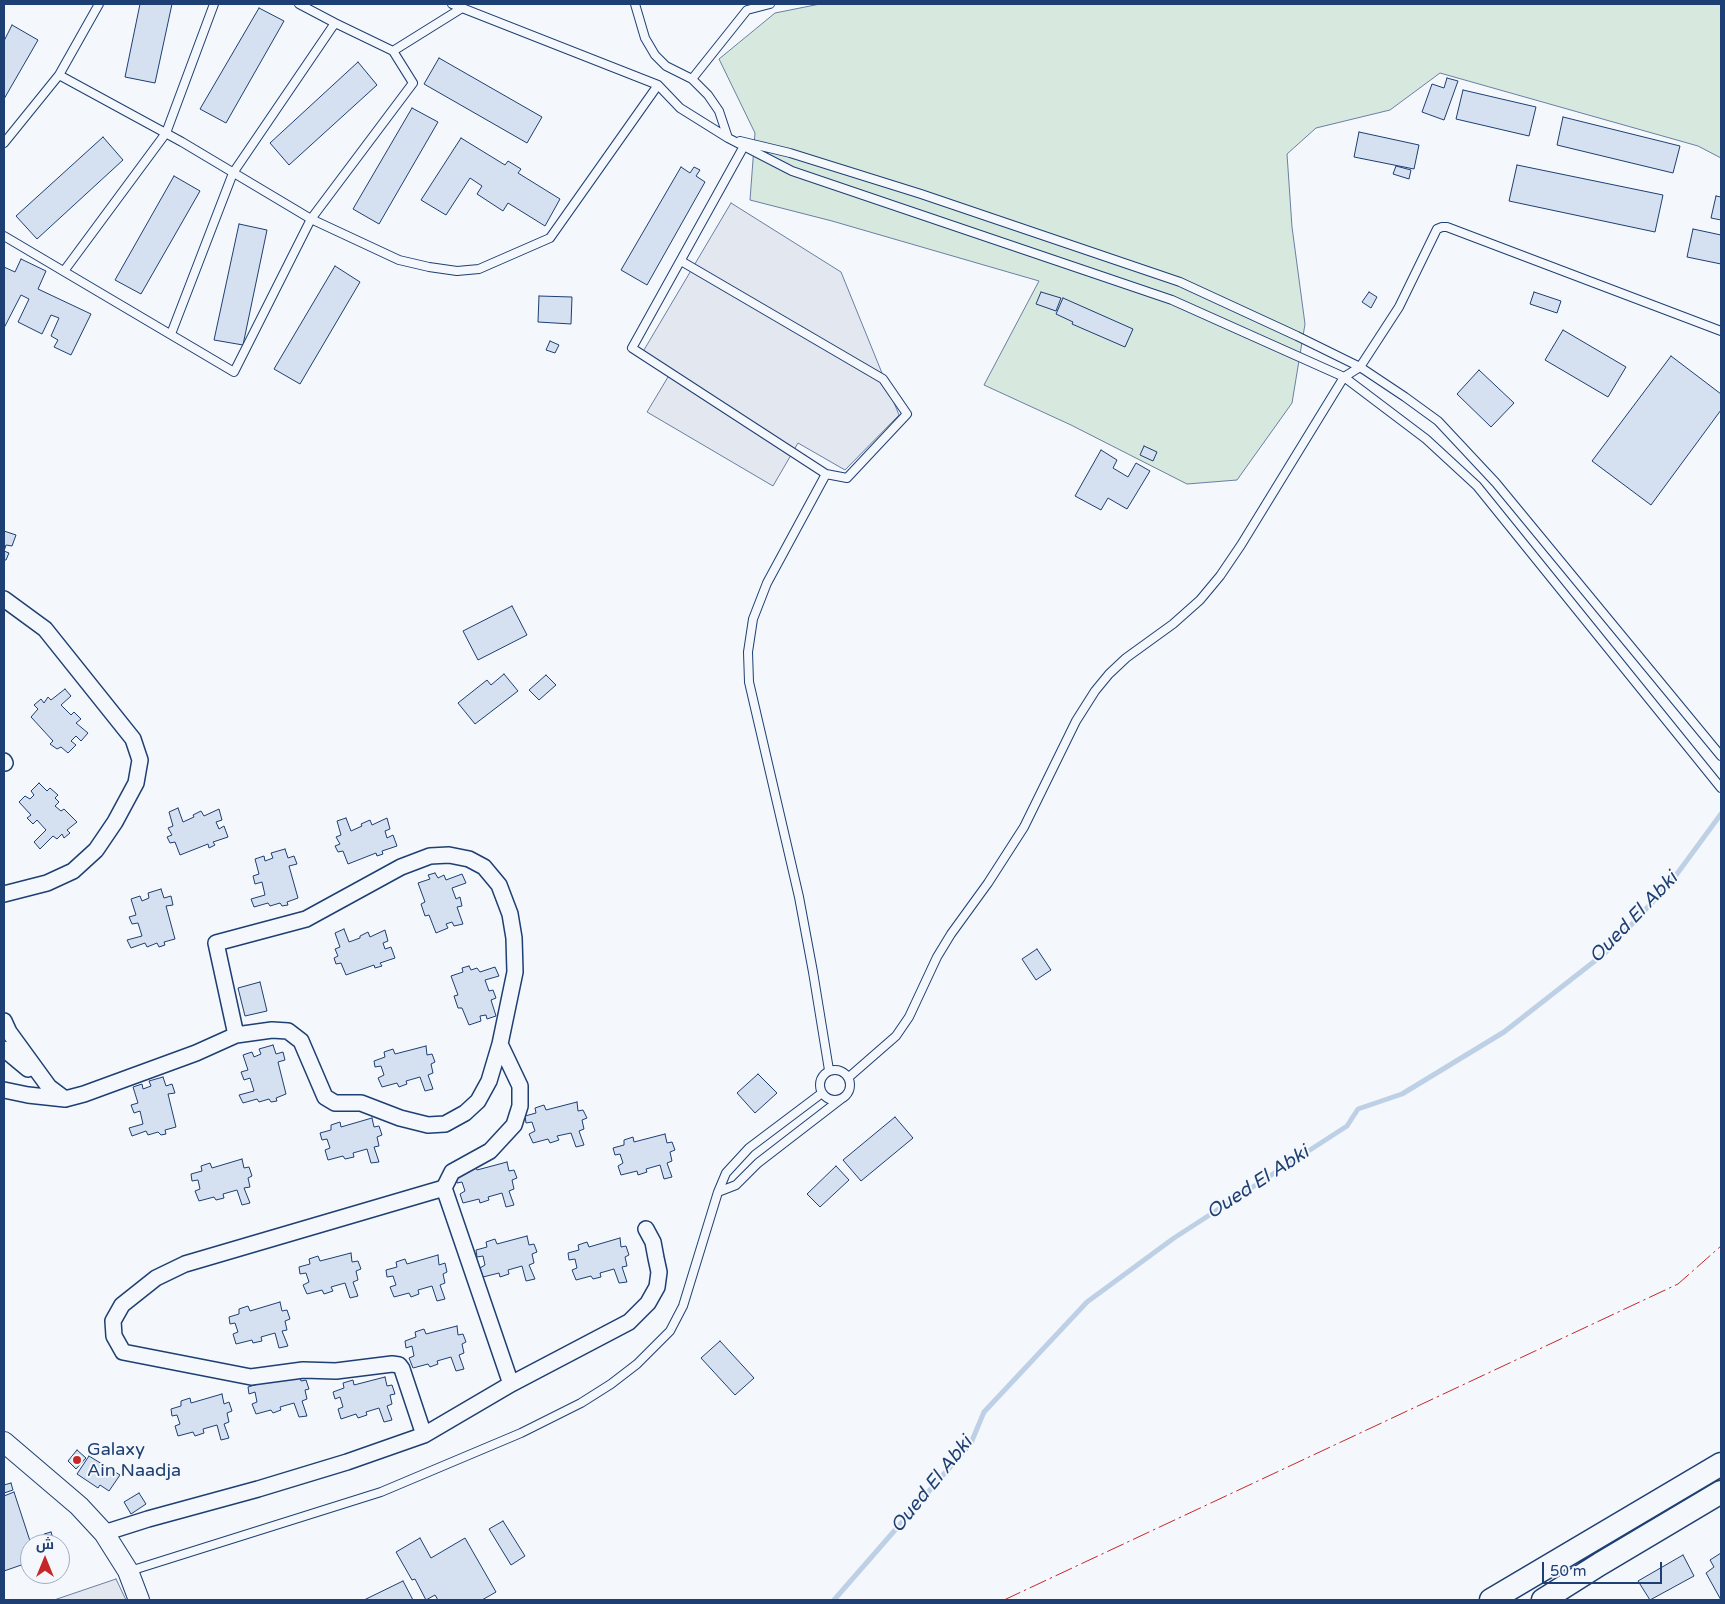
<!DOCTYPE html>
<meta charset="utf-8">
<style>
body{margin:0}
#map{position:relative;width:1725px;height:1604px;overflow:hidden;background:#f4f7fb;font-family:"Varela Round",Cairo,sans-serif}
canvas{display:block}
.frame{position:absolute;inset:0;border:5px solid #1d3f73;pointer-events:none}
.north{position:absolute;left:20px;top:1534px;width:50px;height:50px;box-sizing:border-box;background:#f4f7fb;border:1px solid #9eadc5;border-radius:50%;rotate:0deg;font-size:14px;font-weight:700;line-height:20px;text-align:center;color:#1d3f73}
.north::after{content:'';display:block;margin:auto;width:18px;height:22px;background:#c62828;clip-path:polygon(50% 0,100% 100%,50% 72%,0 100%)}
.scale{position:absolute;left:1542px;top:1562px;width:120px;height:22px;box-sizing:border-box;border:2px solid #1d3f73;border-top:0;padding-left:6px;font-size:15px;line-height:18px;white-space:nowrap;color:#1d3f73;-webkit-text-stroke:4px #f4f7fb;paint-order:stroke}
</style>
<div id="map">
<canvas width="1725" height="1604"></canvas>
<div class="frame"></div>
<div class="north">ش</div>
<div class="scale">50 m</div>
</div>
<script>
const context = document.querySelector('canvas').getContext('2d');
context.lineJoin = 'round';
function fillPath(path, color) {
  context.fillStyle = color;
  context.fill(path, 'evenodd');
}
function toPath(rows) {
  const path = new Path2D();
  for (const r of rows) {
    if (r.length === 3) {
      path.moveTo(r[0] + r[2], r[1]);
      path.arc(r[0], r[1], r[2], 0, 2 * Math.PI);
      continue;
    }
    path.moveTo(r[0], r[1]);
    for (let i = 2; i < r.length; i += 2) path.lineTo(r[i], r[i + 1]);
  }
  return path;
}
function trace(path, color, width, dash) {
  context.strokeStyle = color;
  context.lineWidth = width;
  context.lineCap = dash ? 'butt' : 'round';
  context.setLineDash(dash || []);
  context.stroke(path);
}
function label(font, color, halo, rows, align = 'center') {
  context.font = font + ' "Varela Round",sans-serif';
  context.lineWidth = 4;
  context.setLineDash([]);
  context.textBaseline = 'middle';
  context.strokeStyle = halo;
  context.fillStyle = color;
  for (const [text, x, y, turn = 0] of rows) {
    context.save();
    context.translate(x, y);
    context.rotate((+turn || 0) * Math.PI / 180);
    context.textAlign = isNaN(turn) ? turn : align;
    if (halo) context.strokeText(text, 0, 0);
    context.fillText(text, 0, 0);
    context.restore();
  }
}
const green = toPath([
 [820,4,1721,4,1721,158,1698,146,1440,73,1390,110,1316,128,1287,154,1292,227,1305,324,1292,403,1237,480,1187,484,1071,425,984,385,1039,281,832,221,750,200,755,133,719,59,775,13,820,4]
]);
fillPath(green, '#d7e8df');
trace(green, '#687fa3', 1);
const parking = toPath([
 [731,203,841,272,899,415,845,470,798,443,773,486,647,412,671,372,641,355,731,203],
 [116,1579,126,1600,54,1600,116,1579]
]);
fillPath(parking, '#e3e8f0');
trace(parking, '#687fa3', 1);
trace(toPath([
 [834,1600,971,1443,984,1412,1087,1302,1174,1238,1347,1126,1358,1109,1402,1094,1504,1032,1605,953,1671,882,1721,814]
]), '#bed0e5', 5);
const building = toPath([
 [140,4,172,4,155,83,125,77,140,4],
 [259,8,284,21,226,123,200,109,259,8],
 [12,25,38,40,4,99,4,41,12,25],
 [439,58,542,117,527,143,424,84,439,58],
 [358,62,377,85,289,165,270,143,358,62],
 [1447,78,1458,81,1444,120,1422,112,1432,84,1444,88,1447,78],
 [1463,90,1536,107,1529,136,1456,119,1463,90],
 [412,108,438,122,379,224,353,209,412,108],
 [1563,117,1680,146,1673,173,1557,145,1563,117],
 [1359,132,1419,145,1414,169,1354,157,1359,132],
 [103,137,123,160,37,239,16,216,103,137],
 [461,138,505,165,508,161,521,169,518,173,560,199,545,226,508,203,503,211,477,194,482,186,470,178,446,215,421,200,461,138],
 [1517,165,1663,195,1655,232,1509,201,1517,165],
 [1396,166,1411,170,1409,179,1393,174,1396,166],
 [681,167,690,173,694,167,700,170,696,176,705,182,647,285,621,270,681,167],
 [174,176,200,191,141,294,115,280,174,176],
 [1716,196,1721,197,1721,220,1711,218,1716,196],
 [239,224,267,230,243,345,214,340,239,224],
 [1693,229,1721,235,1721,264,1687,257,1693,229],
 [21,259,46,271,38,289,91,314,71,355,54,347,58,340,51,336,59,318,51,315,42,334,18,322,29,299,21,295,4,328,4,267,15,272,21,259],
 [335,266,360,282,300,384,274,369,335,266],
 [1041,292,1061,298,1056,311,1036,304,1041,292],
 [1369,292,1377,297,1371,308,1362,302,1369,292],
 [1534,292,1561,301,1557,313,1530,304,1534,292],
 [539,296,572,297,571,324,538,322,539,296],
 [1063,298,1133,329,1125,347,1072,324,1073,322,1056,314,1063,298],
 [1563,330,1626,367,1608,397,1545,360,1563,330],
 [550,341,559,345,555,353,546,350,550,341],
 [1671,356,1721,394,1721,410,1651,505,1592,461,1671,356],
 [1479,370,1514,403,1491,427,1457,394,1479,370],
 [1144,446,1157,452,1153,461,1140,455,1144,446],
 [1101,450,1117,460,1113,468,1128,477,1136,463,1150,471,1127,509,1108,498,1101,510,1075,496,1101,450],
 [4,531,16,535,12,546,6,545,4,551,9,553,6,560,4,560,4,531],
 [512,606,527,635,478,660,463,631,512,606],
 [504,674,518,691,475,724,458,703,487,680,491,685,504,674],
 [546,675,556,685,539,700,529,690,546,675],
 [65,689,71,696,61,705,71,715,74,712,81,719,76,723,88,733,81,741,76,736,71,741,76,745,68,753,61,747,57,749,50,744,53,741,31,717,38,709,34,705,41,699,44,703,48,697,51,700,65,689],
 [39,783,47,791,50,788,58,795,55,798,59,802,55,806,61,811,64,809,77,822,67,830,70,833,64,838,62,834,57,839,53,836,40,849,34,842,46,830,37,820,33,824,27,818,31,815,19,802,25,796,30,799,34,795,31,791,39,783],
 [178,808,183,822,194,817,193,815,201,811,204,816,219,809,222,820,216,822,219,829,224,826,228,837,213,842,215,845,209,848,208,844,180,855,175,842,170,843,167,837,172,835,168,828,173,826,169,812,178,808],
 [346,818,351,831,362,826,361,824,370,820,372,825,387,818,390,829,385,831,387,838,393,835,397,846,382,851,383,854,377,856,376,853,348,864,343,851,338,852,335,846,340,844,336,837,341,835,337,821,346,818],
 [285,849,288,858,294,856,297,864,289,866,298,898,287,902,288,905,282,906,280,903,270,906,268,903,254,907,251,899,265,895,262,882,255,884,253,876,259,874,255,859,264,856,265,861,273,858,271,853,285,849],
 [435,873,438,878,444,875,446,880,462,874,466,883,452,888,456,899,460,897,462,906,457,907,463,924,454,926,452,922,446,924,448,928,436,933,429,915,425,916,421,904,425,902,418,883,430,879,428,875,435,873],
 [161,889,164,898,171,896,173,905,166,906,175,939,164,942,165,945,159,947,157,943,147,947,145,943,131,948,127,940,142,936,138,923,132,924,129,917,136,915,131,899,140,896,142,901,149,898,148,893,161,889],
 [344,929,349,942,360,938,360,936,368,932,370,937,385,930,388,941,383,943,385,949,391,947,395,958,380,963,382,966,375,968,374,965,346,975,341,963,336,964,334,958,338,956,335,949,340,947,335,933,344,929],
 [1037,949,1051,970,1036,980,1022,959,1037,949],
 [469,966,471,970,477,968,480,972,495,967,499,976,485,980,489,991,493,990,496,998,491,1000,496,1016,487,1019,486,1015,480,1016,481,1021,469,1025,462,1008,458,1008,454,996,458,995,451,976,463,972,462,968,469,966],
 [260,982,267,1011,245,1016,238,988,260,982],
 [273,1045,276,1054,283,1052,285,1060,278,1062,286,1094,276,1098,277,1101,271,1102,269,1099,259,1102,257,1099,243,1103,239,1095,254,1091,250,1078,244,1080,241,1072,248,1070,243,1055,252,1052,254,1057,261,1054,259,1049,273,1045],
 [426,1046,427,1055,432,1054,435,1062,431,1064,433,1073,428,1075,433,1089,425,1091,420,1077,406,1081,407,1084,399,1087,397,1083,382,1087,378,1078,384,1075,381,1066,375,1067,374,1061,385,1057,384,1052,393,1049,395,1054,426,1046],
 [758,1074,777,1093,755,1113,737,1093,758,1074],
 [163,1077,166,1086,172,1084,175,1093,168,1094,176,1127,165,1130,166,1134,161,1135,158,1132,148,1135,146,1131,132,1136,129,1128,143,1124,140,1111,134,1113,131,1105,138,1103,133,1087,142,1084,143,1089,151,1086,149,1081,163,1077],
 [577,1102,578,1111,583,1110,587,1118,582,1120,584,1129,579,1131,584,1145,576,1147,571,1133,557,1136,559,1140,550,1143,548,1139,533,1143,529,1134,535,1131,532,1122,526,1123,525,1116,536,1113,535,1108,544,1105,546,1110,577,1102],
 [895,1117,913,1138,861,1181,843,1160,895,1117],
 [372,1118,374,1127,379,1126,382,1135,377,1137,379,1146,374,1147,379,1162,371,1163,367,1149,353,1153,354,1157,345,1159,343,1156,328,1160,325,1150,330,1148,327,1139,322,1140,320,1133,331,1130,331,1125,340,1122,341,1127,372,1118],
 [665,1134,667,1143,672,1142,675,1150,670,1152,672,1161,667,1163,672,1177,664,1179,660,1165,646,1169,647,1172,638,1175,637,1171,621,1175,618,1166,623,1163,620,1154,615,1155,613,1148,624,1145,624,1140,633,1137,634,1142,665,1134],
 [242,1159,244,1168,249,1167,252,1176,248,1178,250,1187,244,1188,250,1203,242,1205,237,1190,223,1194,224,1198,216,1200,214,1197,199,1201,195,1191,200,1189,198,1180,192,1181,191,1174,202,1171,201,1166,210,1163,212,1168,242,1159],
 [507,1162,509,1171,514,1170,517,1178,512,1180,514,1189,509,1191,514,1205,506,1207,502,1193,488,1197,489,1200,480,1203,479,1199,463,1203,460,1194,465,1191,462,1182,457,1183,456,1177,466,1173,466,1168,475,1165,477,1170,507,1162],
 [836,1166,849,1180,820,1207,807,1194,836,1166],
 [527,1236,529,1245,534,1244,537,1252,532,1254,534,1263,529,1265,535,1279,526,1281,522,1266,508,1270,509,1274,500,1277,499,1273,483,1277,480,1268,485,1265,483,1256,477,1257,476,1250,487,1247,486,1242,495,1239,497,1244,527,1236],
 [620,1238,621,1247,626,1246,629,1255,625,1257,627,1266,622,1267,627,1282,619,1283,614,1269,600,1273,601,1277,593,1279,591,1276,576,1280,572,1270,577,1268,575,1259,569,1260,568,1253,579,1250,578,1245,587,1242,589,1247,620,1238],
 [351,1253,352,1262,358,1261,361,1269,356,1271,358,1280,353,1282,358,1296,350,1298,345,1283,331,1287,333,1291,324,1294,322,1290,307,1294,303,1285,309,1282,306,1273,300,1274,299,1267,310,1264,309,1259,318,1256,320,1261,351,1253],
 [438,1255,439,1265,445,1263,447,1272,443,1274,445,1283,440,1285,445,1299,437,1301,432,1286,418,1290,419,1294,411,1297,409,1293,394,1297,390,1287,396,1285,393,1276,387,1277,386,1270,397,1267,396,1262,405,1259,407,1264,438,1255],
 [280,1302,282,1311,287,1310,290,1319,285,1321,287,1330,282,1331,288,1346,279,1348,275,1333,261,1337,262,1341,253,1343,252,1340,236,1344,233,1334,238,1332,235,1323,230,1324,229,1317,239,1314,239,1309,248,1306,250,1311,280,1302],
 [457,1326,458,1335,463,1334,466,1342,462,1344,464,1353,459,1355,464,1369,456,1371,451,1357,437,1361,438,1364,430,1367,428,1364,413,1368,409,1358,414,1356,412,1346,406,1348,405,1341,416,1337,415,1332,424,1329,426,1334,457,1326],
 [720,1341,754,1378,735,1395,701,1358,720,1341],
 [299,1372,301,1381,306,1380,309,1389,305,1390,307,1399,302,1401,307,1416,299,1417,294,1403,280,1407,281,1410,273,1413,271,1410,256,1414,252,1404,257,1402,255,1392,249,1394,248,1387,299,1372],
 [385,1377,387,1386,392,1385,395,1394,390,1395,392,1404,387,1406,392,1420,384,1422,379,1408,366,1412,367,1415,358,1418,356,1414,341,1419,338,1409,343,1407,340,1397,335,1399,333,1392,344,1388,343,1383,353,1380,354,1385,385,1377],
 [222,1394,224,1404,229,1402,232,1411,227,1413,229,1422,224,1424,229,1438,221,1440,217,1425,203,1429,204,1433,195,1436,193,1432,178,1436,175,1426,180,1424,177,1415,172,1416,171,1409,181,1406,181,1401,190,1398,191,1403,222,1394],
 [77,1450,86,1458,76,1469,68,1461,77,1450],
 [89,1456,120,1475,109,1491,100,1485,98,1488,77,1474,89,1456],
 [11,1483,13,1490,4,1493,4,1485,11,1483],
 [14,1492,31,1544,30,1562,4,1571,4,1496,14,1492],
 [139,1493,146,1504,131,1514,124,1502,139,1493],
 [503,1521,525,1556,511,1565,489,1529,503,1521],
 [51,1532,55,1544,47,1544,44,1534,51,1532],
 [420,1538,431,1558,465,1538,496,1592,482,1600,438,1600,435,1595,426,1600,415,1579,412,1580,396,1552,420,1538],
 [1721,1553,1721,1600,1706,1573,1714,1567,1710,1560,1721,1553],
 [1683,1555,1694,1576,1650,1600,1638,1581,1683,1555],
 [403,1581,413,1600,364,1600,403,1581]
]);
fillPath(building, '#d5e0f0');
trace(building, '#1d3f73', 1);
const lane = toPath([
 [452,4,658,85,680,108,728,138,792,171,1172,300,1344,377,1426,439,1477,486,1721,788],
 [635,4,645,38,655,55,666,66,692,79,708,95,719,111,728,138],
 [393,51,462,8],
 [59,75,182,142,311,219,399,260,429,267,457,271,479,269,550,238,658,85],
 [692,79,747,10,770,4],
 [740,141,790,153,921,194,1180,282,1297,336,1360,367,1405,397,1438,421,1496,483,1721,756],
 [4,143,59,75,99,4],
 [4,236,234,372,311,219,413,83,393,51,335,23,299,4],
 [681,261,883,379,907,414,847,478,826,474,632,348,744,146],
 [64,271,166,133,214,4],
 [171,334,233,173,335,23],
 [826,474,767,583,753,619,748,652,749,682,799,897,813,972,829,1070],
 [835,1085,15],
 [849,1077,896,1036,909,1017,937,957,951,934,988,883,1024,827,1076,721,1095,691,1109,674,1126,658,1173,624,1200,600,1220,576,1241,545,1344,377,1360,367,1399,307,1437,229,1442,227,1447,227,1721,331],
 [718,1192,726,1173,749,1148,822,1093],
 [130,1571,381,1492,521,1433,581,1403,611,1384,637,1364,670,1331,683,1306,718,1192,736,1185,758,1163,841,1099]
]);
const street = toPath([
 [4,599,45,629,133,739,140,760,136,783,115,822,96,850,73,871,47,883,4,894],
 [4,761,5,763],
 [4,1021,9,1032,49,1087,65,1099,28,1095,4,1090],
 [236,1035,216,943,306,919,401,867,430,856,449,855,469,859,484,867,499,885,510,914,514,938,515,972,500,1044,520,1086,520,1106,514,1125,490,1151,452,1172,444,1188],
 [4,1049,28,1069],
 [65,1099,84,1094,196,1053,236,1035,272,1030,288,1031,301,1041,325,1097,335,1103,361,1103,400,1118,428,1125,445,1124,465,1113,478,1101,489,1081,500,1044],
 [424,1435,402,1369,399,1365,392,1364,336,1371,303,1370,251,1377,123,1352,114,1336,113,1321,122,1305,156,1278,185,1264,444,1188,511,1384],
 [104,1533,148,1519,258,1489,347,1462,424,1435,511,1384,629,1322,648,1303,657,1287,659,1272,656,1258,653,1242,646,1229]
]);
const secondary = toPath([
 [4,1442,79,1506,104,1533,128,1571,139,1600]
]);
const primary = toPath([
 [1491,1600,1721,1464],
 [1543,1600,1600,1564,1721,1492]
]);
trace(lane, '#1d3f73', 10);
trace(street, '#1d3f73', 18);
trace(secondary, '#1d3f73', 22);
trace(primary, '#1d3f73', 25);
trace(lane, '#f4f7fb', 8);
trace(street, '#f4f7fb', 15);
trace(secondary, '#f4f7fb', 20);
trace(primary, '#f4f7fb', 22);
trace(toPath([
 [1004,1600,1678,1284,1721,1246]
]), '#c62828', 1, [18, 4, 2.5, 4]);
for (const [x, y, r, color] of [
 [77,1460,5,"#c62828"]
]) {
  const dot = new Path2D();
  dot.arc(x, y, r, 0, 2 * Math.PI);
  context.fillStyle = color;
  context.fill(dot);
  trace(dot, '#f4f7fb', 2);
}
label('18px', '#1d3f73', '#f4f7fb', [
 ["Galaxy",87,1450],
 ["Ain Naadja",87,1471]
], 'left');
label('italic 19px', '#1d3f73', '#f4f7fb', [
 ["Oued El Abki",1634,918,-46],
 ["Oued El Abki",1258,1183,-33],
 ["Oued El Abki",932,1485,-51]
]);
</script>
